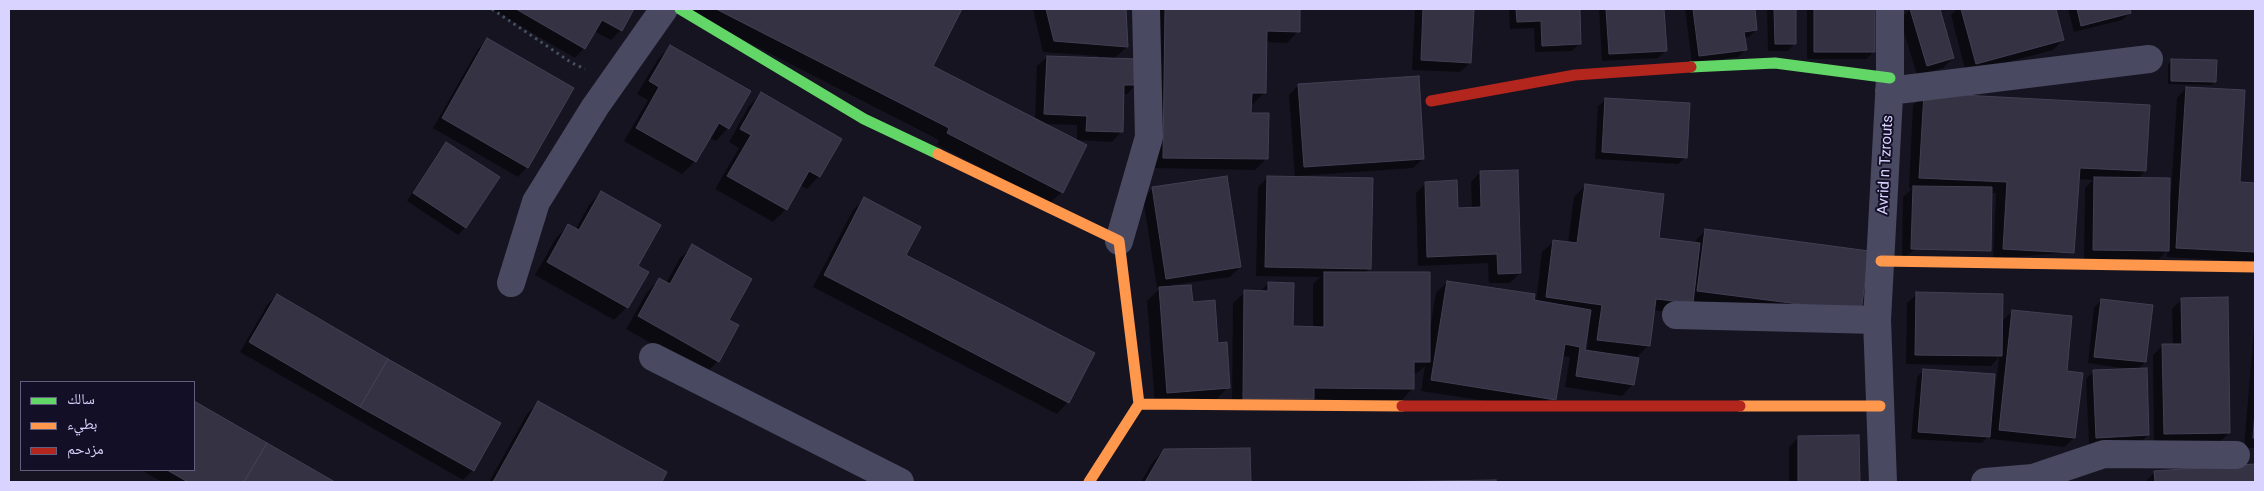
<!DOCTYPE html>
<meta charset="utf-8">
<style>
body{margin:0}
#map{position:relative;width:2264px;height:491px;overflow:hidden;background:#161421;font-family:Roboto,"Noto Naskh Arabic",sans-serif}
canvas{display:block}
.frame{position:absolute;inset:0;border:10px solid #d9d4ff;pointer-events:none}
.legend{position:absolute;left:20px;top:381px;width:175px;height:90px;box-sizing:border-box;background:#130f26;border:1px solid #625e7d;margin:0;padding:6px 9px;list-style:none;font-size:15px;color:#d9d4ff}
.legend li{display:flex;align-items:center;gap:10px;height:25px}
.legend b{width:25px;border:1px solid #625e7d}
</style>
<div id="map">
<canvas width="2264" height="491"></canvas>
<div class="frame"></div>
<ul class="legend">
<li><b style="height:6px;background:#63d668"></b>سالك</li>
<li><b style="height:6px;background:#ff974d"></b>بطيء</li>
<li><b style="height:6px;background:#b3261e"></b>مزدحم</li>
</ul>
</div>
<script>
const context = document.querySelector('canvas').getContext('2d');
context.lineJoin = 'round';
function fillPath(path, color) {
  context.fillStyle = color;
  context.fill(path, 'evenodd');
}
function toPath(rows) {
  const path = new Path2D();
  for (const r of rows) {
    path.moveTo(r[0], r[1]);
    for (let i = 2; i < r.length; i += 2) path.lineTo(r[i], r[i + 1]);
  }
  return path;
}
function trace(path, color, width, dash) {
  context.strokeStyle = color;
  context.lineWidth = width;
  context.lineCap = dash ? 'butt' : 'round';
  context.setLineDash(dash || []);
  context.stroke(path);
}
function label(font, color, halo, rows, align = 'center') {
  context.font = font + ' Roboto,sans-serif';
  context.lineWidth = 4;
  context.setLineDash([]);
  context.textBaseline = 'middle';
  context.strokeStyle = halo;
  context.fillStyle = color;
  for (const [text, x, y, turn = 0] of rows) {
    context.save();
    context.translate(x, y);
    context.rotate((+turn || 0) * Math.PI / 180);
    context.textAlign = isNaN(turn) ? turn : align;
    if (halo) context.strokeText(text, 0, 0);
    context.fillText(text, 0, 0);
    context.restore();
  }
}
fillPath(toPath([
 [491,9,633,9,621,30,611,40,594,31,584,48,575,58],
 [683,9,961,9,931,67,1035,120,1037,66,1047,57,1098,59,1098,56,1043,52,1033,9,1125,9,1127,47,1114,59,1136,85,1127,94,1123,94,1121,132,1112,142,1077,140,1077,125,1043,124,1062,192,1050,203,937,145,939,140],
 [1155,9,1299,9,1298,31,1287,43,1265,42,1265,92,1253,104,1250,104,1250,114,1267,158,1255,170,1152,168],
 [1415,9,1473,9,1470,63,1460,72,1412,70],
 [1509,9,1578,9,1579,44,1572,51,1535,52,1534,28,1510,29],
 [1599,9,1663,9,1665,51,1658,58,1602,61],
 [1685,9,1753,9,1756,30,1749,37,1744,38,1745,50,1738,57,1692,63],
 [1767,9,1794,9,1795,43,1788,51,1768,51],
 [1807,9,1874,9,1874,51,1867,59,1807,59],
 [1910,9,1938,9,1953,58,1943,68,1917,75,1900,19],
 [1957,9,2055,9,2063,40,2053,50,1966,73,1951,15],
 [2068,9,2129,9,2130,13,2122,20,2074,32],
 [488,40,527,167,518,177,433,128,478,49],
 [671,46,728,128,716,141,709,137,695,161,682,174,624,141,648,100,637,94,658,59],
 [2172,60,2215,81,2211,85,2168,84,2168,64],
 [1299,85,1423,159,1413,168,1297,176,1297,178,1369,269,1365,273,1429,329,1430,329,1436,293,1447,282,1536,302,1542,252,1554,241,1568,243,1574,197,1585,186,1657,239,1695,244,1696,240,1705,231,1850,321,1692,301,1681,314,1653,310,1649,345,1637,357,1620,354,1633,384,1622,396,1565,387,1570,357,1561,356,1544,410,1421,391,1425,366,1417,373,1413,373,1413,388,1402,400,1232,409,1233,303,1245,292,1260,292,1268,283,1292,328,1313,328,1313,284,1320,277,1256,276,1258,187,1268,177,1295,178,1289,95],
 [1587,328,1589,328,1587,352,1583,351],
 [2186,88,2238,183,2255,184,2255,262,2167,257,2167,251,2158,260,2084,259,2085,188,2093,180,2078,179,2073,252,1993,259,1996,193,1991,193,1902,259,1903,197,1912,189,1909,188,1913,105,1925,94,2145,171,2137,179,2171,193,2177,98],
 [761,94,819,176,807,189,800,185,786,209,773,222,715,189,739,148,729,142,749,106],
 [1606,99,1686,157,1678,164,1595,159,1598,106],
 [446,144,498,178,465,228,458,235,407,201,439,151],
 [1480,172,1520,273,1510,283,1489,283,1488,263,1418,266,1416,193,1426,183,1457,209,1472,209,1471,182],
 [1153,188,1240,267,1230,277,1171,285,1191,304,1217,344,1228,387,1216,400,1155,405,1147,301,1161,287,1157,288,1143,198],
 [601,192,637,266,647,272,627,307,614,320,535,275,556,238,568,226,575,230,589,205],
 [864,199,904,256,1068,402,1057,414,813,287,853,210],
 [693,246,727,320,738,326,718,361,705,374,626,329,647,292,659,280,666,283,680,258],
 [1917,294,2001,322,2013,311,2065,372,2074,438,2064,447,1990,439,1990,434,1982,443,1911,439,1917,377,1924,370,1993,411,1999,357,1991,366,1906,364,1907,303],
 [277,295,473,470,463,480,240,352,267,305],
 [2182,299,2229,433,2220,442,2154,444,2153,355,2163,345,2173,345,2172,309],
 [2101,300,2145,362,2137,370,2148,435,2141,442,2089,445,2086,379,2093,372,2134,370,2088,363,2094,308],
 [2255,315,2255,448,2244,448],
 [194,402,333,482,162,482,141,470,194,470],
 [538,403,666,473,660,482,489,482,527,414],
 [1799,437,1858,437,1858,482,1789,482,1789,447],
 [1249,449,1250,482,1141,482,1152,463,1164,450],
 [2255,465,2255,482,2145,482,2155,472],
 [1495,481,1495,482,1426,482]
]), '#0007');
const building = toPath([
 [516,9,634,9,622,31,602,20,585,49,516,9],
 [716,9,962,9,933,66,1087,145,1063,193,947,133,949,128,716,9],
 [1046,9,1126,9,1128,47,1054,41,1046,9],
 [1165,9,1300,9,1300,32,1267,31,1266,93,1252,93,1251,113,1269,113,1268,159,1163,158,1165,9],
 [1423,9,1474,9,1471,63,1421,60,1423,9],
 [1516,9,1580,9,1581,44,1542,46,1541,21,1517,22,1516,9],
 [1606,9,1664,9,1667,51,1609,54,1606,9],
 [1693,9,1755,9,1757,30,1744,32,1747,50,1699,56,1693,9],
 [1774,9,1796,9,1796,44,1775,44,1774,9],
 [1814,9,1875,9,1875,52,1814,52,1814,9],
 [1910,9,1940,9,1954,58,1927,66,1910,9],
 [1961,9,2056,9,2064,40,1976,64,1961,9],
 [2077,9,2130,9,2131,13,2081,26,2077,9],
 [487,38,574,88,528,168,442,118,487,38],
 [670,45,751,91,729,129,719,123,696,162,636,128,659,87,649,81,670,45],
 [1047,56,1139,59,1138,85,1124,85,1123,132,1086,131,1087,116,1044,114,1047,56],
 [2171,59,2217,60,2216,82,2171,81,2171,59],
 [1419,76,1424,159,1304,167,1298,84,1419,76],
 [2186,87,2245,90,2240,182,2255,183,2255,252,2176,248,2186,87],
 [761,92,842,139,820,177,809,171,787,210,727,176,751,135,740,129,761,92],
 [1924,93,2150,105,2146,171,2080,168,2074,253,2003,249,2007,182,1919,178,1924,93],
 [1605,98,1690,103,1687,158,1602,152,1605,98],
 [446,142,500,177,466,228,413,193,446,142],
 [1518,170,1521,273,1498,274,1497,254,1427,257,1425,182,1457,180,1458,208,1481,207,1480,171,1518,170],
 [1227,176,1241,267,1166,279,1152,187,1227,176],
 [1267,176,1373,178,1371,269,1265,267,1267,176],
 [2094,177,2170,178,2169,251,2093,250,2094,177],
 [1585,184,1664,194,1659,238,1700,243,1693,303,1656,299,1650,346,1597,340,1602,305,1546,297,1553,240,1577,243,1585,184],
 [1913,186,1992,187,1991,251,1911,249,1913,186],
 [601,191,661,225,638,266,649,272,628,308,547,262,568,224,579,230,601,191],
 [864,197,921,227,906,255,1095,353,1069,403,824,275,864,197],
 [1705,229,1869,251,1861,312,1697,291,1705,229],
 [692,244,752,279,729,320,739,325,719,362,638,316,659,278,670,284,692,244],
 [1324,272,1430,272,1430,362,1414,362,1414,389,1314,388,1314,399,1243,399,1244,290,1268,291,1268,282,1294,283,1293,326,1324,327,1324,272],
 [1447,281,1535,294,1534,300,1591,310,1585,350,1639,358,1634,385,1576,376,1580,347,1565,344,1556,400,1431,380,1447,281],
 [1191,285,1193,302,1215,300,1218,343,1227,342,1230,388,1167,393,1159,287,1191,285],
 [1916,292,2003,294,2002,356,1915,355,1916,292],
 [277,294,388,359,360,407,249,342,277,294],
 [2228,297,2230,433,2164,434,2162,344,2182,344,2181,298,2228,297],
 [2101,299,2153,305,2146,362,2094,357,2101,299],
 [2012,310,2072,316,2067,371,2083,373,2075,438,1999,430,2012,310],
 [388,359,501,423,474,471,360,407,388,359],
 [2147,368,2149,435,2096,438,2093,370,2147,368],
 [1923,369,1995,374,1990,437,1918,432,1923,369],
 [194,401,267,443,244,482,188,482,167,470,194,470,194,401],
 [538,401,667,472,662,482,493,482,538,401],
 [2255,411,2255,438,2253,438,2255,411],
 [1859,435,1860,482,1798,482,1798,436,1859,435],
 [267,443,335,482,244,482,267,443],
 [1250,448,1251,482,1145,482,1164,449,1250,448],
 [2255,464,2255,482,2155,482,2154,471,2255,464],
 [1496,480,1496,482,1377,482,1496,480]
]);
fillPath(building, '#343243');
trace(building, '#433f54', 1);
trace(toPath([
 [492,9,572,63,585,69]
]), '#44505f', 3, [2.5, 4]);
trace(toPath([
 [1889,91,2149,59],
 [1119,241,1149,137,1146,9],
 [511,283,536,202,595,107,664,9],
 [1676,315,1877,320,1883,482],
 [1877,320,1890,78,1890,9],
 [653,357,900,482],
 [1985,482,2033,478,2104,454,2236,455]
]), '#4a4962', 28);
trace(toPath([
 [680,9,864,119,938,154],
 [1691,67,1775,63,1890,78]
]), '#63d668', 11);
trace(toPath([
 [938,154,1119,241,1139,404],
 [1881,261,2255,267],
 [1740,406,1880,406],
 [1089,482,1139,404,1402,406]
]), '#ff974d', 11);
trace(toPath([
 [1431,101,1575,75,1691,67],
 [1402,406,1740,406]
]), '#b3261e', 11);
label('15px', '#d9d4ff', '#130f26', [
 ["Avrid n Tzrouts",1886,165,-87]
]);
</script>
